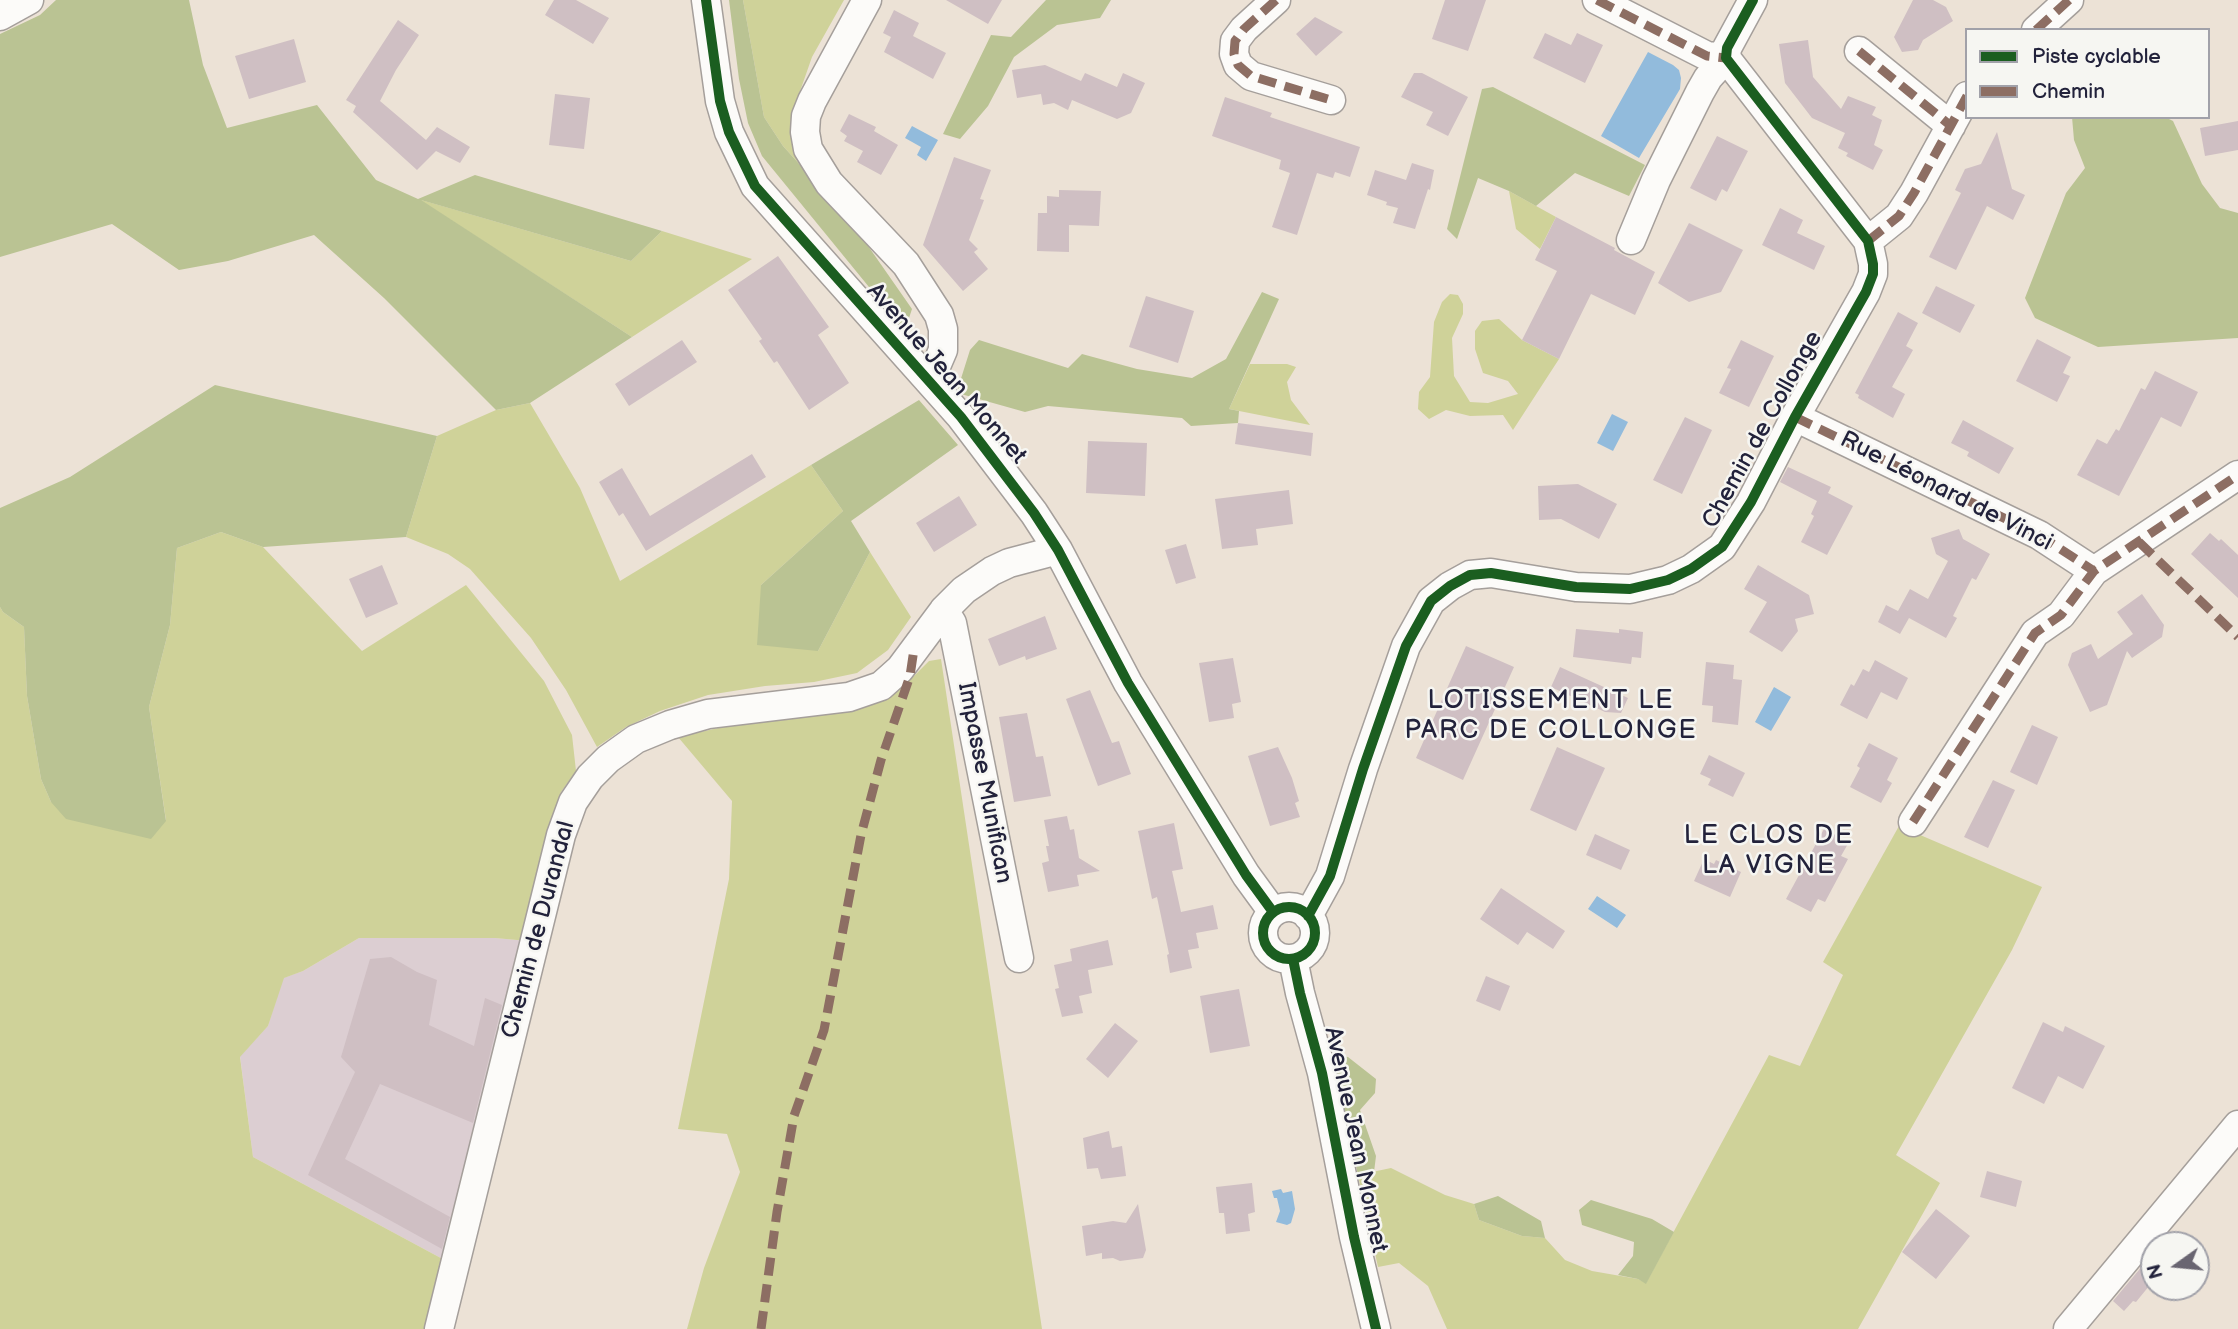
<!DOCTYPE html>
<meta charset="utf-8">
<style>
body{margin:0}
#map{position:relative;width:2238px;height:1329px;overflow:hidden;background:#ece2d6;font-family:"Balsamiq Sans",sans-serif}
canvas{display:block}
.legend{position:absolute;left:1965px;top:28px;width:245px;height:91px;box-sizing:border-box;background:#f6f6f2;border:2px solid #a1a1a9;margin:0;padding:9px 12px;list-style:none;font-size:21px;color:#22223b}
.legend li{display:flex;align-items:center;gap:14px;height:35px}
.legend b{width:35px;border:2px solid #a1a1a9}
.north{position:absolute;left:2140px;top:1231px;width:70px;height:70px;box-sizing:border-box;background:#f6f6f2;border:2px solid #a1a1a9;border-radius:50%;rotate:255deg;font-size:19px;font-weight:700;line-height:28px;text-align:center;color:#22223b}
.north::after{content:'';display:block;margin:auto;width:24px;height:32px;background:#696571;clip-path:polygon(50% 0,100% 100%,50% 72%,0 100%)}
</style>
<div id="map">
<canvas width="2238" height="1329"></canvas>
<ul class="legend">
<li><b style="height:9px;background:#1b5e20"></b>Piste cyclable</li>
<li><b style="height:9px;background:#8d6e63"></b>Chemin</li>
</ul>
<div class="north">N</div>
</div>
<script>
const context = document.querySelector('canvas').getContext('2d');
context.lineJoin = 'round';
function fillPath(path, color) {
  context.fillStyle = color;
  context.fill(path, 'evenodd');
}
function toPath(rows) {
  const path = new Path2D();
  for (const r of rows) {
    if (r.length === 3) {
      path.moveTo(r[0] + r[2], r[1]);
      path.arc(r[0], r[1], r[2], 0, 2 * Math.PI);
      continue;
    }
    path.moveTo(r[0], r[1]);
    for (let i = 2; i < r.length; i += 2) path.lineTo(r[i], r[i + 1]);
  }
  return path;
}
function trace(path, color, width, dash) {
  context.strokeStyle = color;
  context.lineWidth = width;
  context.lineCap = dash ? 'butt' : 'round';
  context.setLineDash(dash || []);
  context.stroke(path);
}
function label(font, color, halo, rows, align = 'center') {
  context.font = font + ' "Balsamiq Sans",sans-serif';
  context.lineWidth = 5;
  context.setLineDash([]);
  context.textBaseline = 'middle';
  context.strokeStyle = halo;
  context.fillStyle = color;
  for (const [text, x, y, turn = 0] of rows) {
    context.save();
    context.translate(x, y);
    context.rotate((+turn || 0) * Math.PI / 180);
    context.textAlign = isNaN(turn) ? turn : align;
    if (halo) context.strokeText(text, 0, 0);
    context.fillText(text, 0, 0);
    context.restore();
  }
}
fillPath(toPath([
 [359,938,495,938,528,941,450,1263,253,1157,240,1056,268,1026,283,978,303,971]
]), '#dcced2');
fillPath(toPath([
 [743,0,844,0,812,57,791,117,792,141,803,168,783,146,764,117],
 [1509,191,1556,217,1540,249,1516,229],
 [418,199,631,261,662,231,752,259,632,337],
 [1450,294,1458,295,1463,304,1463,314,1452,338,1454,376,1470,402,1488,403,1518,394,1508,381,1483,373,1475,349,1475,331,1482,321,1499,319,1522,340,1559,359,1513,430,1503,415,1470,416,1446,410,1429,419,1418,409,1419,392,1430,377,1434,322,1442,302],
 [1250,364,1287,364,1296,367,1287,382,1291,400,1310,425,1229,409],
 [530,403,580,488,620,581,811,465,843,511,761,585,818,651,870,552,911,617,888,650,857,673,814,682,765,686,708,695,660,711,626,727,597,747,566,690,531,638,470,569,448,554,406,537,437,436,496,410],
 [221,532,263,547,362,651,466,585,544,681,572,735,576,771,561,792,553,817,528,941,495,938,359,938,303,971,284,978,268,1026,240,1057,253,1157,450,1263,432,1329,0,1329,0,607,3,612,24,627,27,696,41,779,51,802,166,820,149,707,170,625,177,548],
 [941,659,1042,1329,687,1329,704,1268,740,1172,727,1134,678,1129,729,879,732,801,678,737,745,722,869,706,904,686,929,661],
 [1899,826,2042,887,2012,950,1896,1155,1940,1183,1858,1329,1447,1329,1428,1286,1399,1263,1378,1267,1358,1175,1391,1168,1445,1195,1474,1204,1479,1220,1522,1236,1545,1238,1565,1260,1592,1271,1638,1279,1646,1283,1769,1055,1800,1066,1843,975,1823,962]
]), '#cfd299');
fillPath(toPath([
 [56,0,189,0,203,65,227,128,317,105,376,180,418,199,475,175,662,231,631,261,421,200,632,337,530,403,496,410,384,298,314,235,228,261,179,270,112,224,0,257,0,34,40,15],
 [729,0,743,0,764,117,783,146,850,220,912,309,907,324,900,325,762,156,748,123,739,79],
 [1046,0,1111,0,1100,18,1057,25,1014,57,988,106,960,139,943,134,991,35,1011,37],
 [1493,87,1645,165,1629,196,1575,173,1536,206,1509,191,1478,178,1457,239,1447,229,1482,89],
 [2072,117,2165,117,2173,121,2202,184,2220,208,2238,213,2238,338,2098,347,2035,318,2025,298,2066,193,2085,168,2074,140],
 [1262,292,1279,299,1229,409,1239,411,1238,423,1191,426,1182,418,1048,406,1025,412,961,394,958,388,970,350,979,340,1068,368,1082,354,1137,369,1192,378,1226,359],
 [215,385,437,436,406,537,263,547,221,532,177,548,170,625,149,707,166,821,151,839,66,819,51,802,41,779,27,696,24,627,3,612,0,607,0,508,70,477],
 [919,400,958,445,851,521,870,552,818,651,757,645,761,585,843,511,811,465],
 [1337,1055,1348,1057,1376,1079,1375,1093,1360,1110,1376,1156,1374,1172,1358,1175,1337,1078],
 [1498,1196,1541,1221,1545,1238,1522,1236,1479,1220,1474,1204],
 [1591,1200,1652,1219,1674,1232,1646,1284,1638,1279,1618,1275,1633,1256,1634,1242,1582,1225,1579,1210]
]), '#bac393');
fillPath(toPath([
 [1648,52,1673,65,1679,70,1681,78,1680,89,1639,158,1601,136],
 [912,126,938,140,926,161,917,155,921,147,905,138],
 [1612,414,1628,422,1613,451,1597,443],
 [1774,687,1791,697,1771,731,1755,722],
 [1597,896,1626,915,1617,928,1588,909],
 [1281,1189,1283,1193,1292,1191,1295,1209,1291,1223,1287,1225,1276,1222,1280,1211,1277,1198,1274,1198,1272,1191]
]), '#92bbdc');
fillPath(toPath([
 [554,0,576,0,609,18,593,44,545,15],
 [946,0,1002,0,988,24],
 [1445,0,1486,0,1468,51,1432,39],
 [1913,0,1933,0,1946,7,1953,21,1923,40,1918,50,1902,52,1894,37],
 [894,10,919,23,913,36,946,53,933,79,884,52,891,37,883,33],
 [1315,17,1343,32,1316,56,1296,34],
 [398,20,419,35,396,70,380,101,426,140,437,127,470,147,460,163,436,151,417,170,353,112,356,106,346,100],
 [1545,33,1571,45,1577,33,1603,45,1585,83,1533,58],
 [294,39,306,82,249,99,235,56],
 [1808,40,1813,77,1841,109,1848,96,1876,107,1872,115,1882,120,1874,145,1883,150,1873,170,1846,156,1848,153,1838,148,1845,133,1812,118,1785,83,1779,44],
 [1045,65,1081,81,1085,73,1117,87,1123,73,1145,83,1131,113,1117,119,1072,100,1068,110,1054,103,1043,105,1041,94,1017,98,1012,70],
 [1414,73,1422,73,1468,97,1448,136,1426,125,1433,112,1401,97],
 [555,94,590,98,584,149,549,145],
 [1225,97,1272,113,1270,117,1360,147,1350,177,1335,172,1333,178,1317,173,1297,235,1272,227,1290,173,1279,169,1281,160,1212,136],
 [849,114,876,127,874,131,898,145,881,175,857,162,863,151,844,141,847,136,840,131],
 [2238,121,2238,150,2205,156,2200,128],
 [1997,132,2012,189,2025,195,2013,220,1987,206,1956,270,1929,257,1961,193,1955,190,1965,169,1981,164],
 [1717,136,1748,151,1727,192,1722,189,1716,201,1690,188],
 [954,157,991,170,980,199,984,200,969,240,978,249,974,252,988,269,963,291,923,245],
 [1412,163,1434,170,1430,190,1428,189,1415,229,1393,223,1398,208,1386,205,1387,202,1367,195,1375,170,1406,180],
 [1059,190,1101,191,1099,226,1069,225,1069,252,1037,251,1038,213,1047,213,1047,196,1059,197],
 [1780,208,1803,220,1797,233,1825,246,1814,270,1762,245],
 [1556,217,1615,248,1614,250,1655,272,1635,315,1591,294,1559,359,1522,340,1557,271,1535,260],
 [1689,223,1743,250,1721,292,1689,302,1658,283],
 [778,256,829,327,818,335,849,383,809,410,777,361,774,363,759,341,762,339,728,290],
 [1936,286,1975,305,1960,333,1922,313],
 [1146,296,1194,311,1178,363,1129,347],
 [1898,312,1918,323,1906,346,1913,350,1892,387,1905,394,1893,418,1858,398,1859,395,1855,393],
 [2037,339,2071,357,2063,373,2070,376,2057,402,2016,381],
 [682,340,697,362,629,406,615,384],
 [1741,340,1774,356,1749,407,1719,393,1731,369,1727,368],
 [2155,371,2198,392,2181,427,2161,417,2119,496,2077,475,2097,439,2107,444,2116,429,2119,431,2141,388,2145,390],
 [1685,417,1712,430,1682,494,1653,480],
 [1963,420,2014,448,1999,474,1967,456,1969,452,1951,443],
 [1238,423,1313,433,1311,456,1235,444],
 [1088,441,1147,443,1145,496,1086,493],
 [752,454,766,477,646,551,623,513,619,516,599,482,622,468,650,516],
 [1788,467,1831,487,1828,493,1853,506,1827,555,1801,542,1814,516,1811,514,1817,501,1780,482],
 [1578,484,1617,504,1599,539,1561,519,1539,520,1538,486],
 [1289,490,1293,524,1256,529,1258,545,1222,549,1215,499],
 [959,496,977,525,934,552,916,523],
 [1959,529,1963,539,1990,554,1976,580,1972,578,1953,616,1957,618,1946,638,1909,618,1900,634,1878,622,1886,605,1898,611,1910,589,1928,599,1948,561,1936,554,1931,538],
 [2210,533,2219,541,2221,539,2238,555,2238,598,2191,554],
 [1186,544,1196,578,1176,584,1165,550],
 [382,565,398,604,366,618,349,579],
 [1758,565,1809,595,1814,614,1795,619,1798,631,1782,652,1749,632,1767,602,1744,589],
 [2142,594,2164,625,2162,637,2132,658,2127,651,2107,705,2090,712,2068,665,2072,653,2091,644,2098,659,2133,634,2117,612],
 [1045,616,1057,649,1026,660,1025,656,999,666,988,639],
 [1576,629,1619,633,1619,629,1643,632,1641,658,1632,657,1631,664,1573,657],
 [1466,646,1514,667,1463,780,1416,758],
 [1233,658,1241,702,1232,704,1234,718,1209,722,1199,663],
 [1875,660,1908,678,1897,700,1881,692,1867,719,1840,705,1851,684,1854,686,1863,669,1869,672],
 [1706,662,1734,665,1733,679,1742,680,1738,725,1712,722,1713,706,1702,705],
 [1560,667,1628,698,1621,713,1605,712,1551,687],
 [1090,690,1112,743,1119,741,1131,774,1098,786,1066,699],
 [1027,713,1036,757,1043,756,1051,796,1014,802,999,717],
 [2032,725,2058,737,2037,785,2010,772],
 [1869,743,1898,758,1887,780,1892,783,1881,803,1850,787,1860,768,1857,766],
 [1278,747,1292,778,1299,801,1295,803,1300,817,1270,826,1248,756],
 [1557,747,1605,768,1576,831,1530,810],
 [1709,755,1745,773,1733,797,1708,785,1711,779,1700,774],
 [1993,780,2015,790,1988,848,1964,837],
 [1067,816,1070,830,1074,829,1079,858,1100,871,1077,875,1079,886,1048,892,1042,863,1049,861,1046,846,1049,846,1044,820],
 [1174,823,1183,869,1172,871,1181,912,1213,905,1218,929,1196,933,1199,948,1188,950,1192,968,1170,973,1167,955,1169,954,1157,897,1152,899,1138,831],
 [1824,829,1849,842,1841,856,1848,859,1825,902,1818,899,1811,912,1786,899],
 [1595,834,1630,850,1621,870,1586,855],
 [1704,859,1714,864,1716,860,1741,872,1730,897,1694,881],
 [1501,888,1565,931,1553,949,1527,932,1518,945,1480,919],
 [1108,940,1113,965,1088,970,1092,993,1079,996,1083,1013,1062,1017,1055,989,1059,988,1054,965,1072,961,1070,949],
 [391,957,417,972,437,980,429,1025,474,1046,485,998,502,1005,473,1123,380,1084,345,1159,450,1217,442,1249,308,1175,355,1072,341,1057,370,959],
 [1486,976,1510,986,1500,1011,1476,1001],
 [1239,989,1250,1046,1210,1053,1200,996],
 [2043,1022,2063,1032,2065,1026,2105,1046,2083,1089,2058,1076,2044,1104,2012,1088],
 [1115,1023,1138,1041,1108,1078,1086,1059],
 [1109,1131,1112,1148,1122,1146,1126,1176,1101,1179,1098,1168,1087,1169,1083,1138],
 [1987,1171,2022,1181,2016,1207,1980,1197],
 [1252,1183,1255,1212,1248,1214,1250,1231,1226,1234,1224,1213,1219,1213,1216,1187],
 [1138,1204,1146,1250,1143,1258,1120,1261,1113,1258,1102,1259,1102,1253,1086,1256,1082,1226,1113,1221,1126,1223],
 [1936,1209,1970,1236,1936,1279,1902,1252],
 [2154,1252,2154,1280,2136,1302,2133,1301,2124,1311,2113,1301]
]), '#cfbfc3');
const minor = toPath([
 [706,0,720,101,729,132,755,186,961,417,1034,513,1058,550,1128,683,1246,875,1273,912],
 [867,0,812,101,806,116,805,132,808,149,829,183,906,264,939,315,943,329,943,350,937,364,925,376],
 [1276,0,1244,29,1235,41,1234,54,1238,65,1251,76,1331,100],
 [1597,0,1707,56,1726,58],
 [0,16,29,0],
 [2036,30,2069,0],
 [1859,51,1951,126],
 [1631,240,1656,180,1700,92,1708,78,1726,58],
 [1868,241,1899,216,1914,193,1967,96],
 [1795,417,2039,535,2094,571],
 [944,610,952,623,1019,958],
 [1913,822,2035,633,2061,615,2094,571,2238,475],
 [1289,933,26],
 [1308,916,1330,876,1363,769,1406,646,1431,601,1450,586,1470,575,1491,573,1576,587,1630,589,1668,580,1691,569,1722,547,1751,502,1795,417,1866,292,1873,274,1873,264,1868,241,1726,58,1727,48,1753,0],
 [1293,959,1300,993,1322,1073,1354,1237,1376,1329],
 [439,1329,561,835,573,802,590,777,608,759,636,739,670,725,708,714,849,697,881,686,900,669,944,610,964,590,992,571,1009,563,1058,550],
 [2068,1329,2238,1125]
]);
trace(minor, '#a59f9b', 31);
trace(minor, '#fcfbf9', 28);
trace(toPath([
 [1276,0,1244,29,1235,41,1234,54,1238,65,1251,76,1331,100],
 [1597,0,1707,56,1726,58],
 [2036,30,2069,0],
 [1859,51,1951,126],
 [1868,241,1899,216,1914,193,1967,96],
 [1795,417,2039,535,2094,571],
 [2139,542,2238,637],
 [1913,822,2035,633,2061,615,2094,571,2238,475],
 [761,1329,777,1212,794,1116,824,1030,861,835,881,760,910,676,914,649]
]), '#8d6e63', 9, [18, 9]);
trace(toPath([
 [706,0,720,101,729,132,755,186,961,417,1034,513,1058,550,1128,683,1246,875,1273,912],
 [1289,933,26],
 [1308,916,1330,876,1363,769,1406,646,1431,601,1450,586,1470,575,1491,573,1576,587,1630,589,1668,580,1691,569,1722,547,1751,502,1795,417,1866,292,1873,274,1873,264,1868,241,1726,58,1727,48,1753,0],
 [1293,959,1300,993,1322,1073,1354,1237,1376,1329]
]), '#1b5e20', 10);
label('24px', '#22223b', '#f6f6f2', [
 ["Avenue Jean Monnet",946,374,49],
 ["Chemin de Collonge",1763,430,-61],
 ["Rue Léonard de Vinci",1946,492,27],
 ["Impasse Munifican",984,783,79],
 ["Chemin de Durandal",539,930,-75],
 ["Avenue Jean Monnet",1355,1140,78]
]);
context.letterSpacing = '2px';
label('26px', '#22223b', '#f6f6f2', [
 ["LOTISSEMENT LE",1551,701],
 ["PARC DE COLLONGE",1551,731],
 ["LE CLOS DE",1769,836],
 ["LA VIGNE",1769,866]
]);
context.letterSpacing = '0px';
</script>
